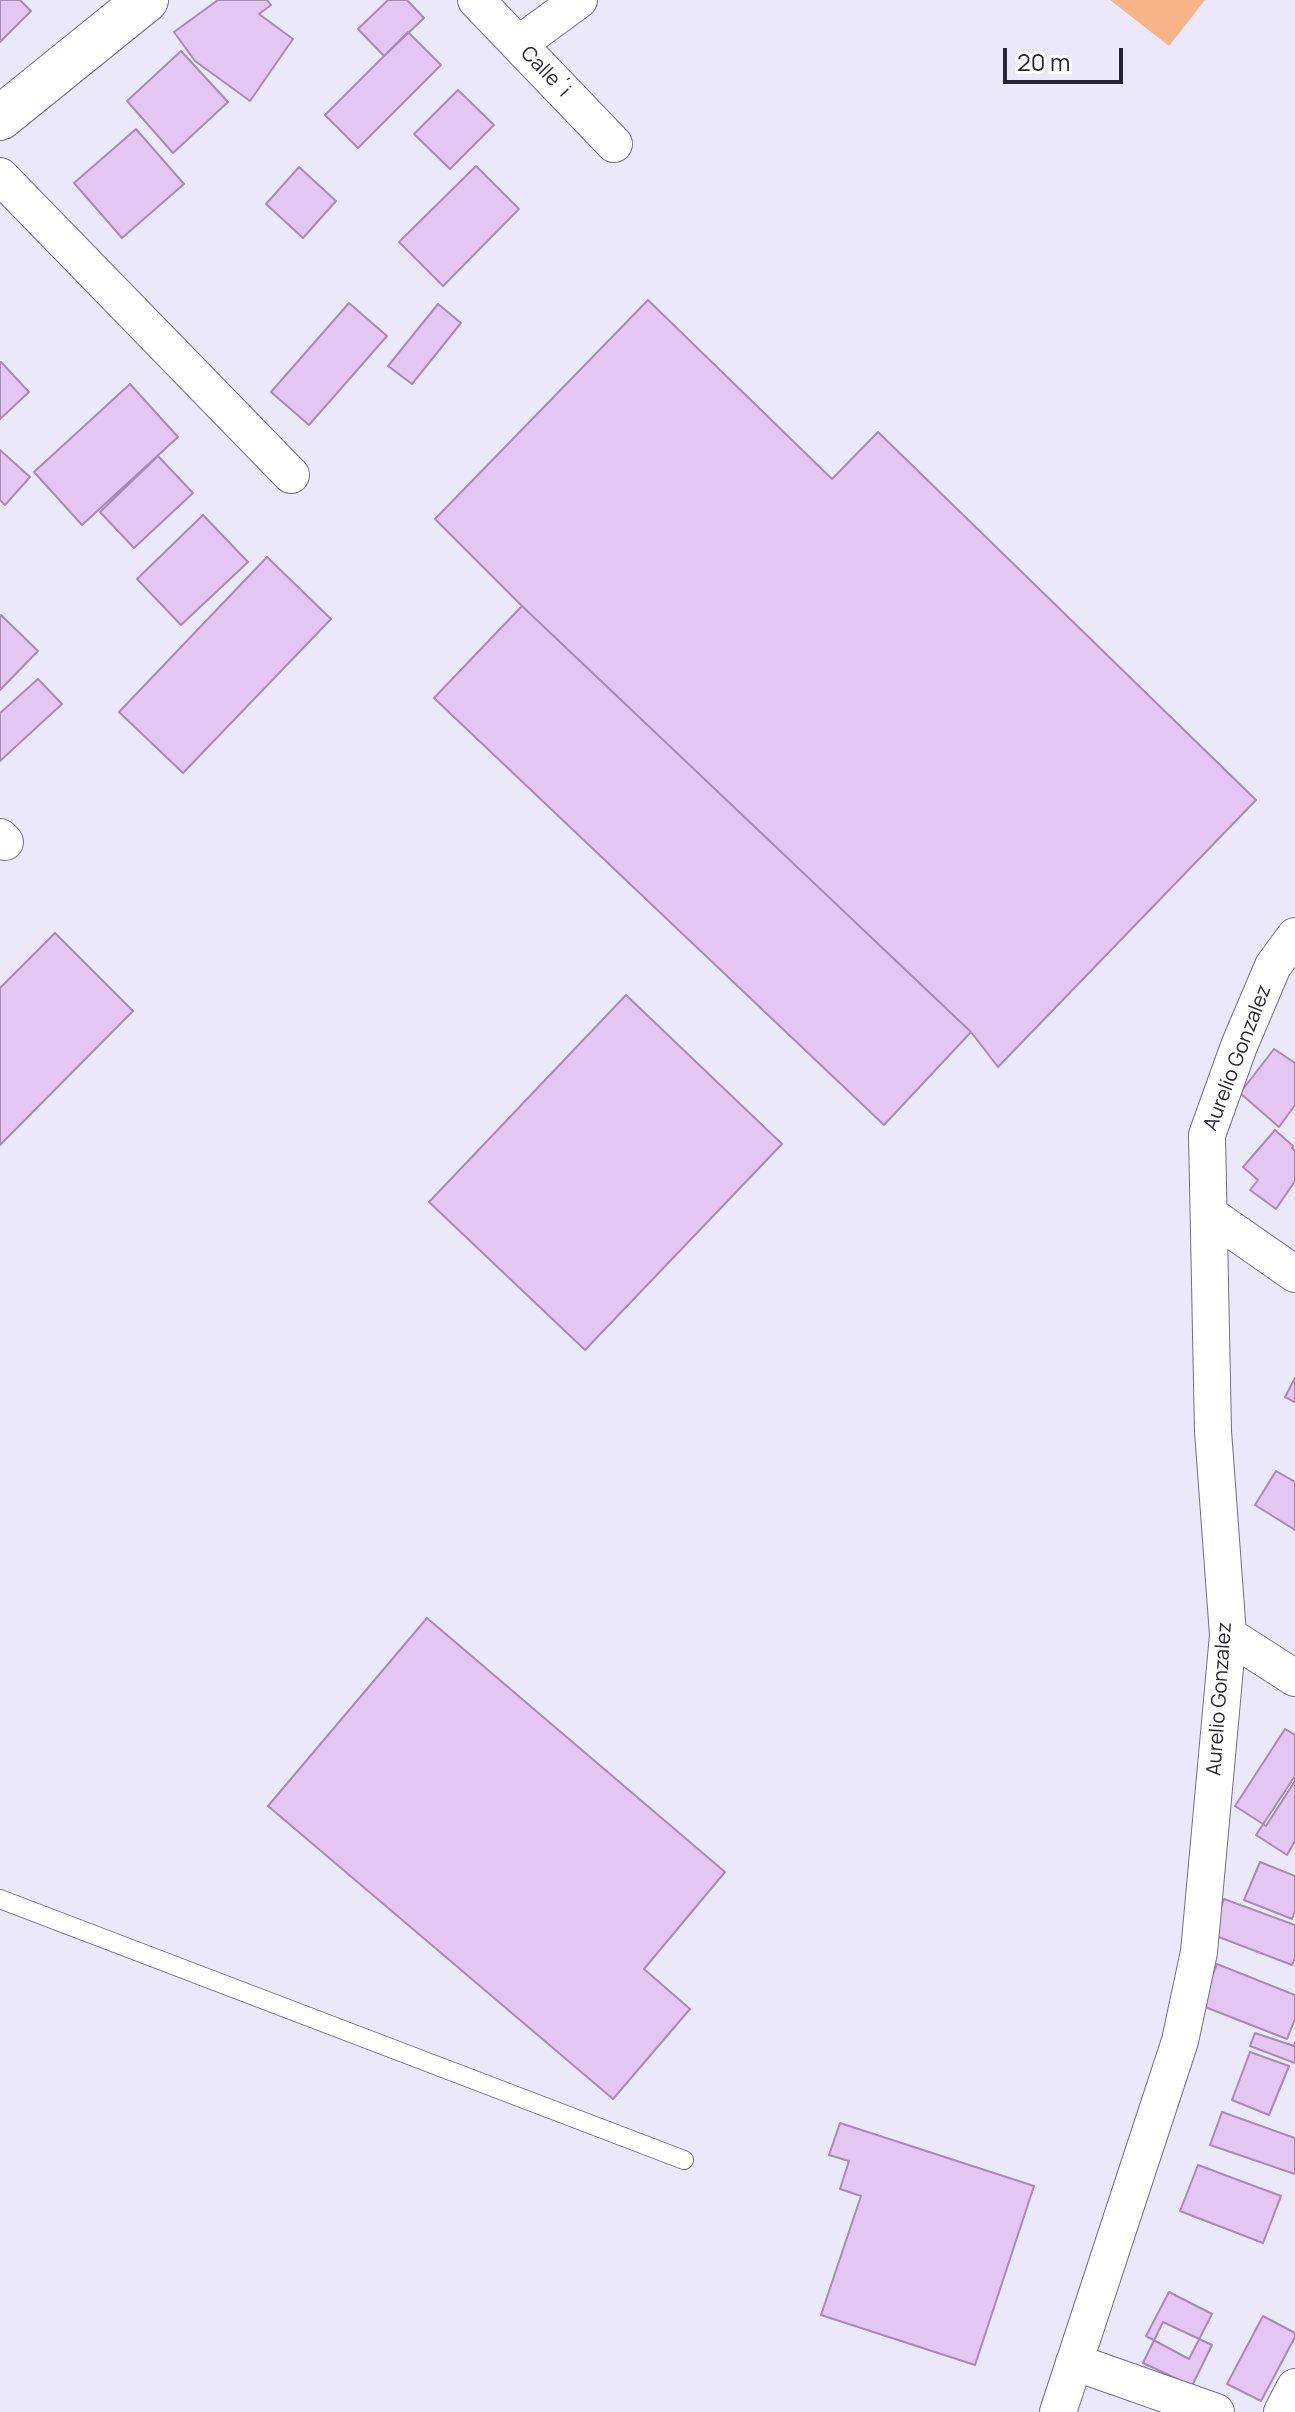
<!DOCTYPE html>
<meta charset="utf-8">
<style>
body{margin:0}
#map{position:relative;width:1295px;height:2412px;overflow:hidden;background:#ece8fc;font-family:Manrope,sans-serif}
canvas{display:block}
.scale{position:absolute;left:1003px;top:48px;width:120px;height:36px;box-sizing:border-box;border:4px solid #272335;border-top:0;padding-left:10px;font-size:24px;line-height:28px;white-space:nowrap;color:#272335;-webkit-text-stroke:6px #fff;paint-order:stroke}
</style>
<div id="map">
<canvas width="1295" height="2412"></canvas>
<div class="scale">20 m</div>
</div>
<script>
const context = document.querySelector('canvas').getContext('2d');
context.lineJoin = 'round';
function fillPath(path, color) {
  context.fillStyle = color;
  context.fill(path, 'evenodd');
}
function toPath(rows) {
  const path = new Path2D();
  for (const r of rows) {
    path.moveTo(r[0], r[1]);
    for (let i = 2; i < r.length; i += 2) path.lineTo(r[i], r[i + 1]);
  }
  return path;
}
function trace(path, color, width, dash) {
  context.strokeStyle = color;
  context.lineWidth = width;
  context.lineCap = dash ? 'butt' : 'round';
  context.setLineDash(dash || []);
  context.stroke(path);
}
function label(font, color, halo, rows, align = 'center') {
  context.font = font + ' Manrope,sans-serif';
  context.lineWidth = 7;
  context.setLineDash([]);
  context.textBaseline = 'middle';
  context.strokeStyle = halo;
  context.fillStyle = color;
  for (const [text, x, y, turn = 0] of rows) {
    context.save();
    context.translate(x, y);
    context.rotate((+turn || 0) * Math.PI / 180);
    context.textAlign = isNaN(turn) ? turn : align;
    if (halo) context.strokeText(text, 0, 0);
    context.fillText(text, 0, 0);
    context.restore();
  }
}
fillPath(toPath([
 [1110,0,1205,0,1169,46]
]), '#f6b487');
const building = toPath([
 [0,0,20,0,31,11,0,42,0,0],
 [218,0,267,0,271,5,259,14,293,39,250,101,195,61,174,32,218,0],
 [388,0,407,0,424,18,384,56,358,29,388,0],
 [408,32,441,65,358,148,325,115,408,32],
 [181,51,228,102,173,153,127,101,181,51],
 [458,90,494,125,450,169,414,134,458,90],
 [136,129,184,184,122,238,74,183,136,129],
 [476,166,519,209,443,286,399,242,476,166],
 [299,167,336,201,303,238,266,204,299,167],
 [648,300,832,479,878,432,1256,800,998,1067,971,1032,522,606,435,519,648,300],
 [349,303,387,336,309,425,271,392,349,303],
 [438,304,461,323,412,384,388,366,438,304],
 [1,362,29,392,0,419,0,363,1,362],
 [130,384,178,437,82,525,34,472,130,384],
 [0,450,30,477,5,505,0,500,0,450],
 [158,456,193,493,134,548,100,512,158,456],
 [203,515,248,562,181,625,137,579,203,515],
 [267,557,331,619,183,773,119,712,267,557],
 [522,606,971,1032,884,1125,434,698,522,606],
 [1,615,38,651,0,690,0,617,1,615],
 [38,679,62,704,0,761,0,713,38,679],
 [55,933,133,1011,0,1145,0,988,55,933],
 [626,995,782,1144,585,1350,429,1202,626,995],
 [1274,1049,1295,1063,1295,1105,1279,1127,1240,1093,1274,1049],
 [1275,1130,1293,1146,1292,1148,1295,1151,1295,1181,1276,1209,1250,1190,1258,1180,1243,1167,1275,1130],
 [1295,1378,1295,1402,1285,1397,1295,1378],
 [1276,1471,1295,1482,1295,1530,1255,1505,1276,1471],
 [427,1618,725,1872,644,1969,690,2009,613,2099,268,1806,427,1618],
 [1285,1729,1295,1735,1295,1781,1266,1826,1235,1806,1285,1729],
 [1295,1776,1295,1841,1287,1855,1256,1835,1295,1776],
 [1260,1862,1295,1876,1295,1911,1292,1919,1244,1900,1260,1862],
 [1224,1899,1295,1925,1295,1958,1292,1965,1211,1934,1224,1899],
 [1217,1964,1295,1995,1295,2019,1287,2039,1200,2005,1217,1964],
 [1255,2033,1294,2046,1295,2042,1295,2063,1250,2046,1255,2033],
 [1250,2052,1289,2066,1269,2115,1232,2100,1250,2052],
 [1222,2112,1295,2138,1295,2174,1210,2145,1222,2112],
 [840,2123,1034,2186,975,2365,821,2315,861,2196,840,2189,849,2161,829,2155,840,2123],
 [1198,2165,1281,2196,1263,2243,1180,2211,1198,2165],
 [1169,2292,1212,2314,1189,2359,1146,2336,1169,2292],
 [1263,2316,1295,2333,1295,2337,1261,2401,1227,2384,1263,2316],
 [1163,2322,1212,2345,1192,2386,1143,2363,1163,2322]
]);
fillPath(building, '#e4c6f2');
trace(building, '#a78bb4', 2);
const lane = toPath([
 [0,1899,684,2160]
]);
const street = toPath([
 [476,0,614,144],
 [519,44,579,0],
 [0,176,291,475],
 [0,837,5,842],
 [1209,1214,1295,1274],
 [1228,1635,1295,1678],
 [1074,2362,1216,2412],
 [1058,2412,1180,2041,1199,1952,1228,1635,1213,1431,1207,1135,1239,1046,1273,966,1295,936],
 [1282,2412,1295,2387]
]);
const secondary = toPath([
 [0,118,146,0]
]);
trace(lane, '#746a96', 20);
trace(street, '#746a96', 38);
trace(secondary, '#746a96', 46);
trace(lane, '#fff', 18);
trace(street, '#fff', 36);
trace(secondary, '#fff', 44);
label('20px', '#272335', '#fff', [
 ["Calle´i",545,72,46],
 ["Aurelio Gonzalez",1238,1058,-69],
 ["Aurelio Gonzalez",1220,1699,-86]
]);
</script>
